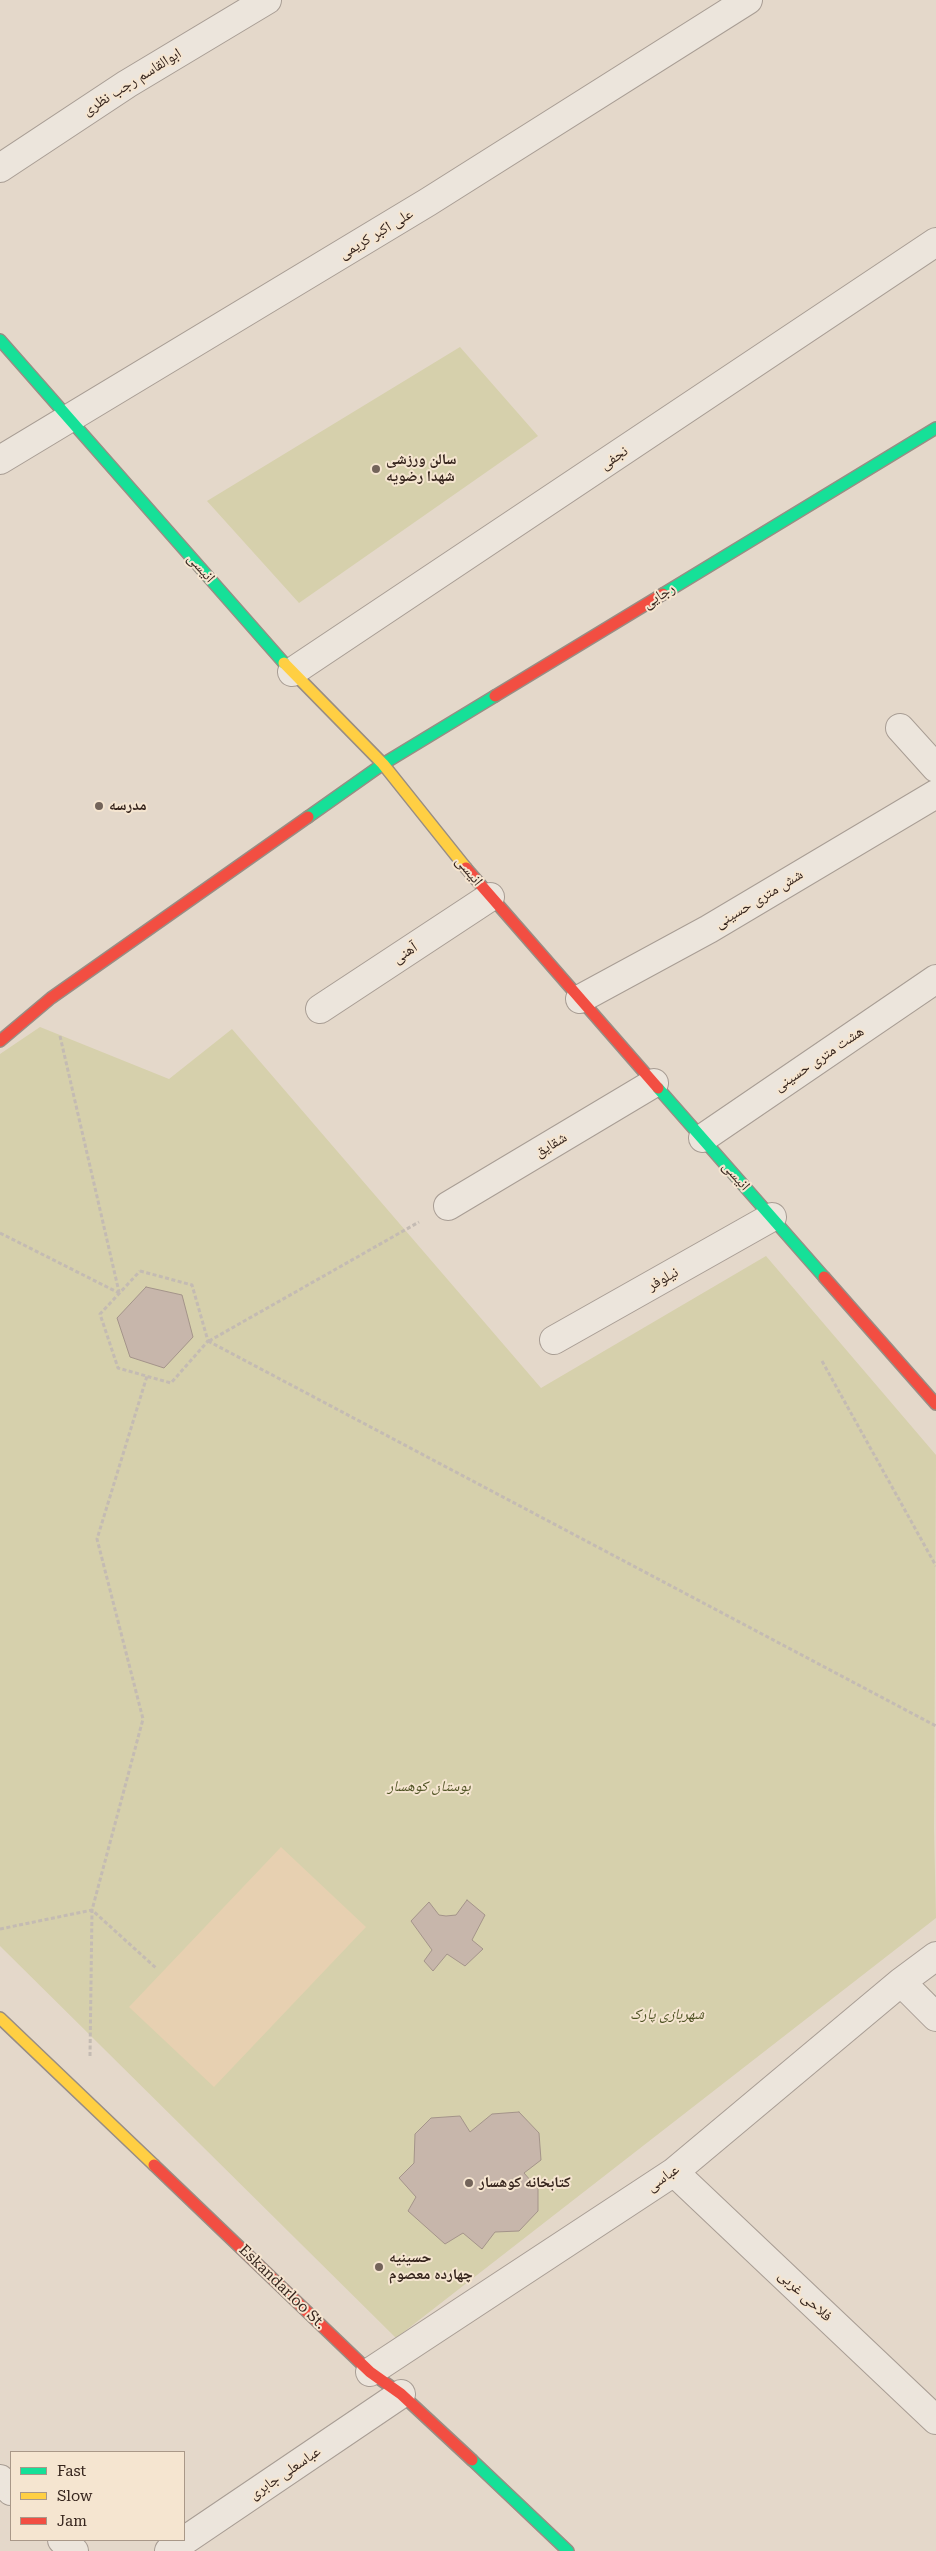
<!DOCTYPE html>
<meta charset="utf-8">
<style>
body{margin:0}
#map{position:relative;width:936px;height:2551px;overflow:hidden;background:#e4d8ca;font-family:"Roboto Serif",serif}
canvas{display:block}
.legend{position:absolute;left:10px;top:2451px;width:175px;height:90px;box-sizing:border-box;background:#f5e5d0;border:1px solid #a99888;margin:0;padding:6px 9px;list-style:none;font-size:15px;color:#36251d}
.legend li{display:flex;align-items:center;gap:10px;height:25px}
.legend b{width:25px;border:1px solid #a99888}
</style>
<div id="map">
<canvas width="936" height="2551"></canvas>
<ul class="legend">
<li><b style="height:6px;background:#16e098"></b>Fast</li>
<li><b style="height:6px;background:#ffcf43"></b>Slow</li>
<li><b style="height:6px;background:#f24e42"></b>Jam</li>
</ul>
</div>
<script>
const context = document.querySelector('canvas').getContext('2d');
context.lineJoin = 'round';
function fillPath(path, color) {
  context.fillStyle = color;
  context.fill(path, 'evenodd');
}
function toPath(rows) {
  const path = new Path2D();
  for (const r of rows) {
    path.moveTo(r[0], r[1]);
    for (let i = 2; i < r.length; i += 2) path.lineTo(r[i], r[i + 1]);
  }
  return path;
}
function trace(path, color, width, dash) {
  context.strokeStyle = color;
  context.lineWidth = width;
  context.lineCap = dash ? 'butt' : 'round';
  context.setLineDash(dash || []);
  context.stroke(path);
}
function label(font, color, halo, rows, align = 'center') {
  context.font = font + ' "Roboto Serif","Noto Naskh Arabic",serif';
  context.lineWidth = 4;
  context.setLineDash([]);
  context.textBaseline = 'middle';
  context.strokeStyle = halo;
  context.fillStyle = color;
  for (const [text, x, y, turn = 0] of rows) {
    context.save();
    context.translate(x, y);
    context.rotate((+turn || 0) * Math.PI / 180);
    context.textAlign = isNaN(turn) ? turn : align;
    if (halo) context.strokeText(text, 0, 0);
    context.fillText(text, 0, 0);
    context.restore();
  }
}
fillPath(toPath([
 [460,347,538,436,299,603,207,501],
 [40,1027,169,1079,232,1029,541,1388,766,1256,936,1455,934,1828,936,1918,396,2338,0,1946,0,1054]
]), '#d6d0ac');
fillPath(toPath([
 [281,1847,366,1927,214,2087,129,2007]
]), '#e7d0b1');
const building = toPath([
 [146,1287,182,1295,193,1337,164,1368,130,1357,117,1318,146,1287],
 [467,1900,485,1915,472,1940,483,1949,465,1966,447,1954,433,1971,424,1961,432,1950,411,1921,429,1902,439,1915,446,1916,456,1915,467,1900],
 [519,2112,539,2133,541,2160,524,2173,538,2189,538,2211,519,2231,495,2232,482,2249,463,2233,445,2244,408,2211,416,2197,399,2178,414,2163,415,2134,431,2118,460,2116,470,2132,492,2114,519,2112]
]);
fillPath(building, '#c7b6ab');
trace(building, '#a4948a', 1);
const street = toPath([
 [0,168,127,84,267,0],
 [0,460,428,202,748,0],
 [292,672,936,242],
 [900,728,936,768],
 [580,999,709,929,936,794],
 [320,1009,490,897],
 [703,1138,936,979],
 [448,1206,654,1083],
 [554,1340,772,1217],
 [901,1982,936,2017],
 [674,2172,936,2420],
 [370,2372,674,2172,901,1982,936,1956],
 [0,2479,11,2491],
 [62,2540,74,2551],
 [169,2551,401,2394]
]);
const fast = toPath([
 [0,340,284,663],
 [663,594,936,428],
 [308,817,383,764,495,696],
 [658,1088,824,1277],
 [472,2460,568,2551]
]);
const slow = toPath([
 [284,663,383,764,466,868],
 [0,2018,154,2165]
]);
const jam = toPath([
 [495,696,663,594],
 [466,868,658,1088],
 [0,1041,51,998,308,817],
 [824,1277,936,1404],
 [154,2165,370,2372,401,2394,472,2460]
]);
trace(street, '#a89d94', 30);
trace(fast, '#988d84', 14);
trace(slow, '#988d84', 14);
trace(jam, '#988d84', 14);
trace(toPath([
 [60,1036,119,1292],
 [0,1233,119,1293],
 [140,1271,192,1285,208,1341,171,1383,118,1368,100,1314,140,1271],
 [208,1341,936,1726],
 [209,1341,419,1222],
 [822,1361,936,1566],
 [0,1929,92,1910,156,1968],
 [90,2056,92,1910,143,1719,97,1539,147,1376]
]), '#c4bbb3', 3, [4, 2.5]);
trace(street, '#ece5dc', 28);
trace(fast, '#16e098', 11);
trace(slow, '#ffcf43', 11);
trace(jam, '#f24e42', 11);
for (const [x, y, r, color] of [
 [376,469,5,"#73645a"],
 [99,806,5,"#73645a"],
 [469,2183,5,"#73645a"],
 [379,2267,5,"#73645a"]
]) {
  const dot = new Path2D();
  dot.arc(x, y, r, 0, 2 * Math.PI);
  context.fillStyle = color;
  context.fill(dot);
  trace(dot, '#f5e5d0', 2);
}
label('15px', '#36251d', '#f5e5d0', [
 ["ابوالقاسم رجب نظری",132,82,-32],
 ["علی اکبر کریمی",376,234,-31],
 ["نجفی",614,458,-34],
 ["انیسی",201,568,49],
 ["رجایی",659,596,-31],
 ["انیسی",469,871,51],
 ["شش متری حسینی",759,899,-31],
 ["آهنی",405,953,-33],
 ["هشت متری حسینی",819,1059,-34],
 ["شقایق",551,1145,-31],
 ["انیسی",736,1176,49],
 ["نیلوفر",663,1279,-29],
 ["عباسی",663,2178,-35],
 ["Eskandarloo St.",282,2287,44],
 ["فلاحی غربی",805,2296,43],
 ["عباسعلی جابری",285,2473,-34]
]);
label('bold 15px', '#36251d', '#f5e5d0', [
 ["سالن ورزشی",386,460],
 ["شهدا رضویه",386,477],
 ["مدرسه",109,806],
 ["کتابخانه کوهسار",479,2183],
 ["حسینیه",389,2258],
 ["چهارده معصوم",389,2275]
], 'left');
label('italic 15px', '#4e5223', '#f5e5d0', [
 ["بوستان کوهسار",429,1787],
 ["شهربازی پارک",667,2015]
]);
</script>
